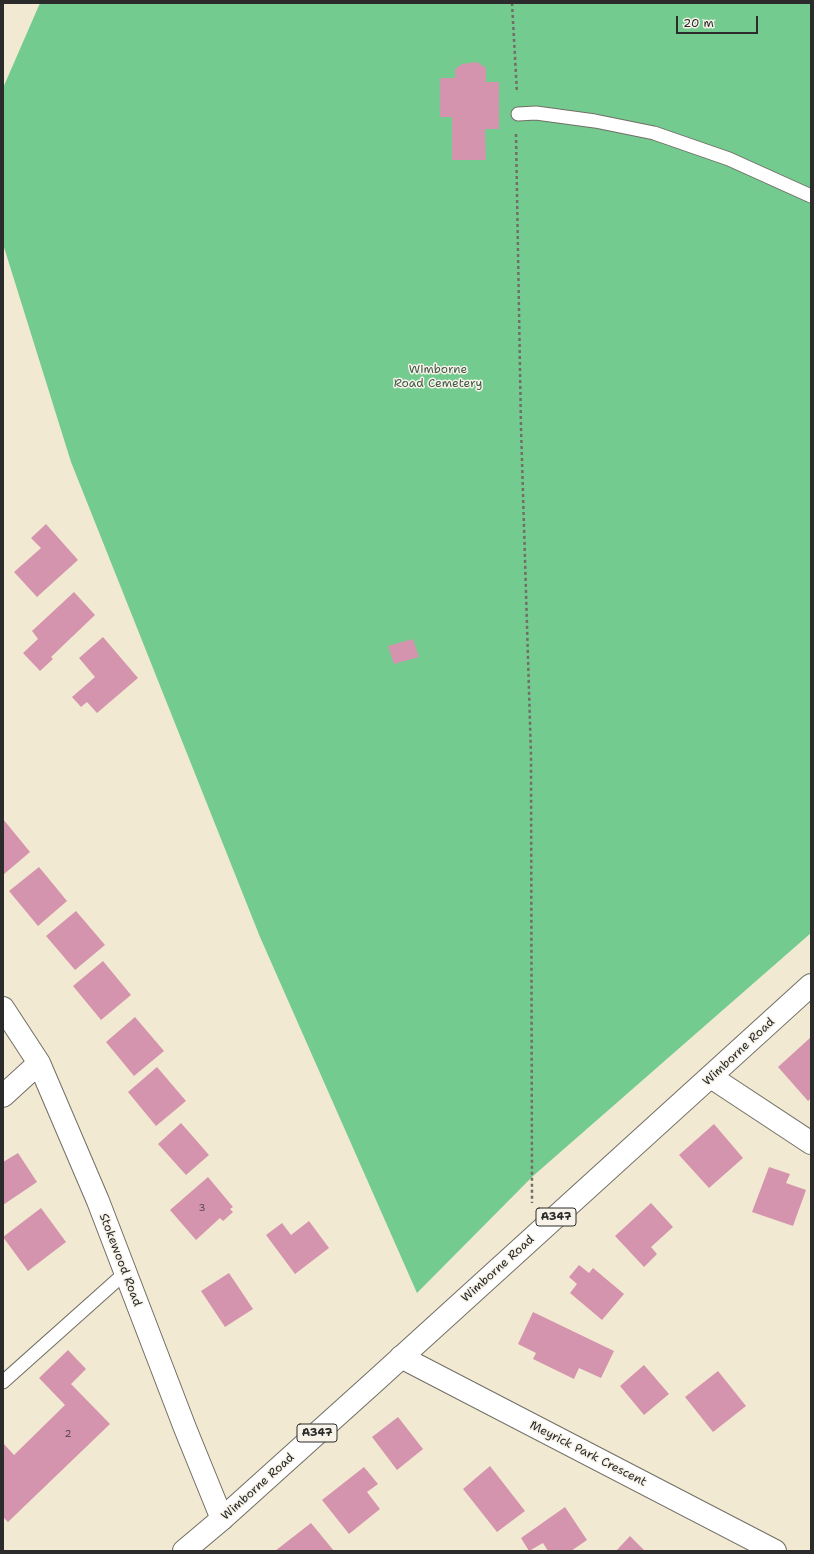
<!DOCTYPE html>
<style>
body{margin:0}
#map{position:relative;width:814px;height:1554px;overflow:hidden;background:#f2e9d2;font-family:"Shantell Sans",sans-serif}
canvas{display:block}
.frame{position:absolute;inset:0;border:4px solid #2b2b2b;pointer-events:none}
.scale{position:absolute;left:676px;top:16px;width:82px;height:18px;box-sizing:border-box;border:2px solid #2b2b2b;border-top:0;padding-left:5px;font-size:12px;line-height:14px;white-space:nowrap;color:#2b2b2b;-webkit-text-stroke:3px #f7f3e8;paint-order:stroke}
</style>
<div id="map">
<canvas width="814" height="1554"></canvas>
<div class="frame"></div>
<div class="scale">20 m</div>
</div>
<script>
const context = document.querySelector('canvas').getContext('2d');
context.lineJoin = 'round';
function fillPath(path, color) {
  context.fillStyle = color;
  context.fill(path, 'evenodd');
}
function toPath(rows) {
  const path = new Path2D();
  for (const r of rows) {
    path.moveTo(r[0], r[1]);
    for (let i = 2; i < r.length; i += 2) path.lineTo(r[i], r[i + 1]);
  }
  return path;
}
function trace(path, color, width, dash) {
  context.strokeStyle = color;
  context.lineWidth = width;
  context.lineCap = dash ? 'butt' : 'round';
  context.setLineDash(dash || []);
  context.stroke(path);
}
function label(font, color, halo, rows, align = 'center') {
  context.font = font + ' "Shantell Sans",sans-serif';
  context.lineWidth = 3;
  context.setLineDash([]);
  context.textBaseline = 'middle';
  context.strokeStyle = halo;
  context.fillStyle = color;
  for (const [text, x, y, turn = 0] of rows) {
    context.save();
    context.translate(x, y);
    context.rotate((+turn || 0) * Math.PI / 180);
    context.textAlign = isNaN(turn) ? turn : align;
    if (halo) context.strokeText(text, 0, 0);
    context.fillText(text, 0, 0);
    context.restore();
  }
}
fillPath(toPath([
 [40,3,811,3,811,933,533,1176,417,1293,260,937,71,462,3,244,3,88]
]), '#74cb90');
fillPath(toPath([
 [477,62,486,68,486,82,499,82,499,129,485,129,486,160,452,160,452,117,440,117,440,78,455,78,455,69,462,64],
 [46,524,78,560,37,597,14,572,41,548,31,538],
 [74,592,95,615,51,657,53,659,40,671,23,653,38,639,32,631],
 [103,637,138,678,97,713,87,702,81,707,72,697,95,677,79,658],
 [413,639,419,657,394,664,388,646],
 [3,819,30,852,3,875],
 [39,867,67,901,38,926,9,891],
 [76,911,105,945,75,970,46,936],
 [103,961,131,995,101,1020,73,986],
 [135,1017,164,1051,134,1076,106,1042],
 [811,1037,811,1098,808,1101,778,1067],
 [157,1067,186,1101,156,1126,128,1092],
 [181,1123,209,1155,186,1175,158,1144],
 [714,1124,743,1158,709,1188,679,1155],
 [18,1153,37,1182,3,1205,3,1162],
 [769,1167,790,1174,786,1183,806,1190,793,1226,752,1212],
 [208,1177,233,1207,230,1209,233,1212,223,1221,220,1218,196,1240,170,1210],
 [651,1203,673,1227,651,1247,657,1254,644,1267,615,1236],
 [41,1208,66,1242,28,1271,3,1237],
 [309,1221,329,1248,295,1274,266,1235,282,1223,291,1235],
 [579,1265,589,1273,593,1268,624,1294,602,1320,570,1293,577,1284,569,1277],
 [229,1273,253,1309,225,1327,201,1291],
 [533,1312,614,1351,601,1378,579,1368,574,1379,533,1359,536,1353,518,1344],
 [68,1350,86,1369,71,1384,110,1424,8,1522,3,1517,3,1443,14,1455,65,1405,39,1378],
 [644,1365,669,1394,644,1415,620,1386],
 [718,1371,746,1406,713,1432,685,1397],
 [398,1417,423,1449,397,1470,372,1437],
 [490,1466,525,1511,497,1532,463,1489],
 [364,1467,378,1484,367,1492,380,1509,349,1534,322,1500],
 [565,1507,587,1540,571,1551,548,1551,543,1543,529,1551,521,1538],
 [311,1523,334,1551,275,1551],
 [630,1536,645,1551,616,1551]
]), '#d594ad');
const service = toPath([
 [518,114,536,113,595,121,654,133,729,159,811,196],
 [3,1382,125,1273]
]);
const minor = toPath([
 [3,1008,39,1063,98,1201,185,1428,222,1519],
 [711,1077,811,1143],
 [3,1096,39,1063],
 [401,1357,775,1551]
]);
const primary = toPath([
 [184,1551,222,1519,373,1383,811,985]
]);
trace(service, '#716e65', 15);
trace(minor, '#716e65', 24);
trace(primary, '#716e65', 24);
trace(toPath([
 [512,3,517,93],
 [516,134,521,428,531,756,532,1203]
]), '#716e65', 2.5, [3, 3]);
trace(service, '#fff', 13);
trace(minor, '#fff', 22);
trace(primary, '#fff', 22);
label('10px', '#56454c', null, [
 ["3",202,1208],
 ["2",68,1434]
]);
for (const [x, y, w] of [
 [556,1217,40],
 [317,1433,40]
]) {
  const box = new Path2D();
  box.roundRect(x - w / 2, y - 9, w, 18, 3);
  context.fillStyle = '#f7f3e8';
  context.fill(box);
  trace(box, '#2b2b2b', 1);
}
label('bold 11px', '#2b2b2b', null, [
 ["A347",556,1217],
 ["A347",317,1433]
]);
label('12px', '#415b49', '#f7f3e8', [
 ["Wimborne",438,370],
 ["Road Cemetery",438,384]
]);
label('12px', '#2b2b2b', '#f7f3e8', [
 ["Wimborne Road",739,1052,-43],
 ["Stokewood Road",120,1260,69],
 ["Wimborne Road",498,1269,-42],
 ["Meyrick Park Crescent",588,1454,27],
 ["Wimborne Road",258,1487,-42]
]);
</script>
